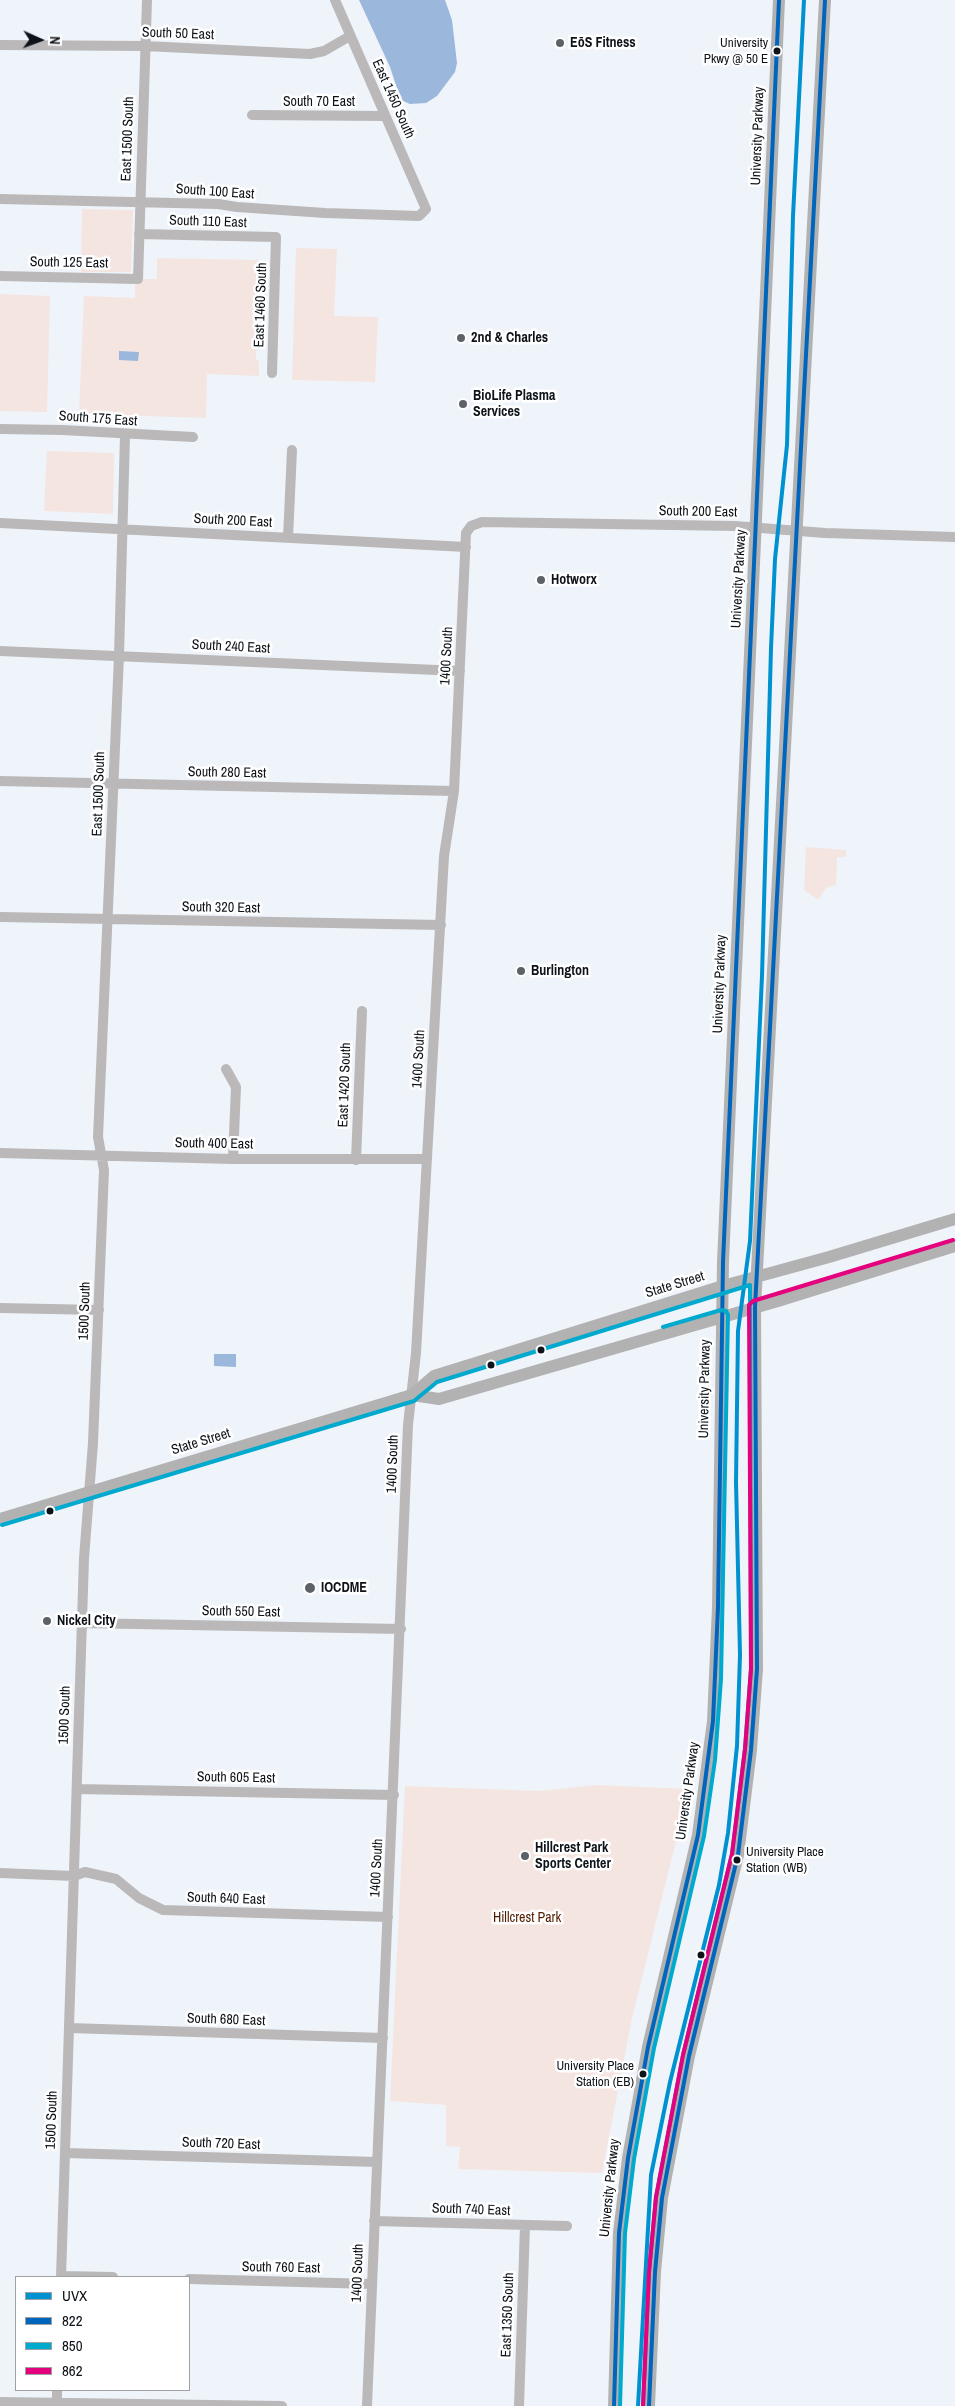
<!DOCTYPE html>
<meta charset="utf-8">
<style>
body{margin:0}
#map{position:relative;width:955px;height:2406px;overflow:hidden;background:#eff4fa;font-family:"Archivo Narrow",sans-serif}
canvas{display:block}
.legend{position:absolute;left:15px;top:2276px;width:175px;height:115px;box-sizing:border-box;background:#fff;border:1px solid #9fa1a3;margin:0;padding:6px 9px;list-style:none;font-size:15px;color:#0e1319}
.legend li{display:flex;align-items:center;gap:10px;height:25px}
.legend b{width:25px;border:1px solid #9fa1a3}
.north{position:absolute;left:15px;top:15px;width:50px;height:50px;-webkit-text-stroke:4px #fff;paint-order:stroke;rotate:92deg;font-size:14px;font-weight:700;line-height:20px;text-align:center;color:#0e1319}
.north::after{content:'';display:block;margin:auto;width:18px;height:22px;background:#0e1319;clip-path:polygon(50% 0,100% 100%,50% 72%,0 100%)}
</style>
<div id="map">
<canvas width="955" height="2406"></canvas>
<ul class="legend">
<li><b style="height:6px;background:#0091d0"></b>UVX</li>
<li><b style="height:6px;background:#0065bd"></b>822</li>
<li><b style="height:6px;background:#00a9ce"></b>850</li>
<li><b style="height:6px;background:#e5007d"></b>862</li>
</ul>
<div class="north">N</div>
</div>
<script>
const context = document.querySelector('canvas').getContext('2d');
context.lineJoin = 'round';
function fillPath(path, color) {
  context.fillStyle = color;
  context.fill(path, 'evenodd');
}
function toPath(rows) {
  const path = new Path2D();
  for (const r of rows) {
    path.moveTo(r[0], r[1]);
    for (let i = 2; i < r.length; i += 2) path.lineTo(r[i], r[i + 1]);
  }
  return path;
}
function trace(path, color, width, dash) {
  context.strokeStyle = color;
  context.lineWidth = width;
  context.lineCap = dash ? 'butt' : 'round';
  context.setLineDash(dash || []);
  context.stroke(path);
}
function label(font, color, halo, rows, align = 'center') {
  context.font = font + ' "Archivo Narrow",sans-serif';
  context.lineWidth = 5;
  context.setLineDash([]);
  context.textBaseline = 'middle';
  context.strokeStyle = halo;
  context.fillStyle = color;
  for (const [text, x, y, turn = 0] of rows) {
    context.save();
    context.translate(x, y);
    context.rotate((+turn || 0) * Math.PI / 180);
    context.textAlign = isNaN(turn) ? turn : align;
    if (halo) context.strokeText(text, 0, 0);
    context.fillText(text, 0, 0);
    context.restore();
  }
}
fillPath(toPath([
 [82,209,133,210,131,272,81,272],
 [296,248,337,249,334,316,378,317,375,382,292,380],
 [157,258,259,260,256,360,259,361,259,376,207,374,206,418,79,414,84,296,135,298,135,285,143,279,157,279],
 [0,294,50,296,47,412,0,411],
 [47,451,114,453,113,514,44,511],
 [806,847,846,850,846,857,837,857,836,885,826,888,818,900,804,890],
 [597,1785,689,1789,632,2018,602,2173,458,2169,460,2147,446,2146,446,2105,390,2101,405,1786,539,1791]
]), '#f4e5e1');
fillPath(toPath([
 [359,0,445,0,452,20,457,63,455,72,437,96,426,103,410,104,401,100,390,67],
 [119,351,139,352,138,361,119,360],
 [214,1354,236,1354,236,1367,214,1366]
]), '#9cb7dc');
trace(toPath([
 [0,45,145,46,310,54,324,51,350,36],
 [252,115,385,116],
 [0,199,218,204,237,207,325,213,419,216,426,209,335,0],
 [139,234,276,237,272,373],
 [0,276,138,279,147,0],
 [0,429,62,430,193,437],
 [0,523,466,547],
 [288,538,292,450],
 [0,651,460,671],
 [0,781,454,791],
 [0,917,441,925],
 [226,1069,236,1087,233,1159],
 [0,1153,233,1159,427,1159],
 [356,1160,362,1011],
 [0,1308,99,1310],
 [82,1623,401,1629],
 [77,1789,394,1795],
 [0,1873,74,1876,85,1872,116,1879,139,1898,163,1910,388,1917],
 [69,2028,383,2038],
 [65,2153,377,2162],
 [374,2221,567,2226],
 [61,2276,113,2277],
 [61,2277,84,1558,93,1443,104,1170,98,1137,119,656,125,435],
 [189,2279,372,2284],
 [0,2402,282,2406],
 [57,2406,57,2390],
 [367,2406,408,1425,416,1353,444,856,454,791,466,533,471,526,482,522,735,526,825,533,955,537],
 [519,2406,525,2225]
]), '#bab8b9', 10);
trace(toPath([
 [412,1395,439,1399,778,1301,955,1246],
 [0,1519,412,1395,434,1376,723,1286,829,1257,955,1219],
 [614,2406,619,2233,628,2158,648,2047,698,1835,713,1721,718,1607,723,1262,779,0],
 [649,2406,655,2272,662,2198,689,2056,738,1855,751,1750,757,1669,755,1307,825,0]
]), '#b3b2b2', 12);
trace(toPath([
 [638,2406,651,2175,670,2082,719,1885,728,1833,737,1746,740,1655,736,1482,738,1331,750,1241,762,976,771,648,775,559,787,445,793,216,804,0]
]), '#0091d0', 4);
trace(toPath([
 [614,2406,619,2233,628,2158,648,2047,698,1835,713,1721,718,1607,723,1262,779,0],
 [649,2406,655,2272,662,2198,689,2056,738,1855,751,1750,757,1669,755,1307,825,0]
]), '#0065bd', 4);
trace(toPath([
 [2,1525,414,1401,437,1382,750,1285,751,1669,745,1749,732,1854,683,2055,656,2197,649,2272,643,2406],
 [620,2406,625,2233,634,2159,654,2048,704,1836,715,1760,721,1679,728,1315,726,1311,721,1310,663,1327]
]), '#00a9ce', 4);
trace(toPath([
 [643,2406,649,2272,656,2197,683,2055,732,1854,745,1749,751,1669,749,1305,753,1301,953,1240]
]), '#e5007d', 4);
for (const [x, y, r, color] of [
 [560,43,5,"#5d6268"],
 [777,51,4.5,"#0e1319"],
 [461,338,5,"#5d6268"],
 [463,404,5,"#5d6268"],
 [541,580,5,"#5d6268"],
 [521,971,5,"#5d6268"],
 [541,1350,4.5,"#0e1319"],
 [491,1365,4.5,"#0e1319"],
 [50,1511,4.5,"#0e1319"],
 [310,1588,6,"#5d6268"],
 [47,1621,5,"#5d6268"],
 [525,1856,5,"#5d6268"],
 [737,1860,4.5,"#0e1319"],
 [701,1955,4.5,"#0e1319"],
 [643,2074,4.5,"#0e1319"]
]) {
  const dot = new Path2D();
  dot.arc(x, y, r, 0, 2 * Math.PI);
  context.fillStyle = color;
  context.fill(dot);
  trace(dot, '#fff', 2);
}
label('13px', '#0e1319', '#fff', [
 ["University",768,44],
 ["Pkwy @ 50 E",768,60],
 ["University Place",746,1853,"left"],
 ["Station (WB)",746,1869,"left"],
 ["University Place",634,2067],
 ["Station (EB)",634,2083]
], 'right');
label('14px', '#0e1319', '#fff', [
 ["South 50 East",178,34,2],
 ["East 1450 South",393,99,66],
 ["South 70 East",319,102],
 ["University Parkway",758,136,-88],
 ["East 1500 South",128,139,-88],
 ["South 100 East",215,192,4],
 ["South 110 East",208,222,2],
 ["South 125 East",69,263,1],
 ["East 1460 South",261,305,-88],
 ["South 175 East",98,419,4],
 ["South 200 East",698,512,1],
 ["South 200 East",233,521,3],
 ["University Parkway",739,579,-87],
 ["South 240 East",231,647,3],
 ["1400 South",447,656,-87],
 ["South 280 East",227,773,1],
 ["East 1500 South",99,794,-88],
 ["South 320 East",221,908,1],
 ["University Parkway",720,984,-88],
 ["1400 South",419,1059,-87],
 ["East 1420 South",345,1085,-88],
 ["South 400 East",214,1144,1],
 ["State Street",675,1285,-17],
 ["1500 South",85,1311,-88],
 ["University Parkway",705,1389,-89],
 ["State Street",201,1442,-17],
 ["1400 South",393,1464,-88],
 ["South 550 East",241,1612,1],
 ["1500 South",65,1715,-88],
 ["South 605 East",236,1778,1],
 ["University Parkway",688,1791,-82],
 ["1400 South",377,1868,-87],
 ["South 640 East",226,1899,2],
 ["South 680 East",226,2020,2],
 ["1500 South",52,2120,-88],
 ["South 720 East",221,2144,2],
 ["University Parkway",610,2188,-84],
 ["South 740 East",471,2210,2],
 ["South 760 East",281,2268,1],
 ["1400 South",358,2273,-88],
 ["East 1350 South",508,2315,-88]
]);
label('bold 14px', '#0e1319', '#fff', [
 ["EōS Fitness",570,43],
 ["2nd & Charles",471,338],
 ["BioLife Plasma",473,396],
 ["Services",473,412],
 ["Hotworx",551,580],
 ["Burlington",531,971],
 ["IOCDME",321,1588],
 ["Nickel City",57,1621],
 ["Hillcrest Park",535,1848],
 ["Sports Center",535,1864]
], 'left');
label('14px', '#531c00', '#fff', [
 ["Hillcrest Park",527,1918]
]);
</script>
